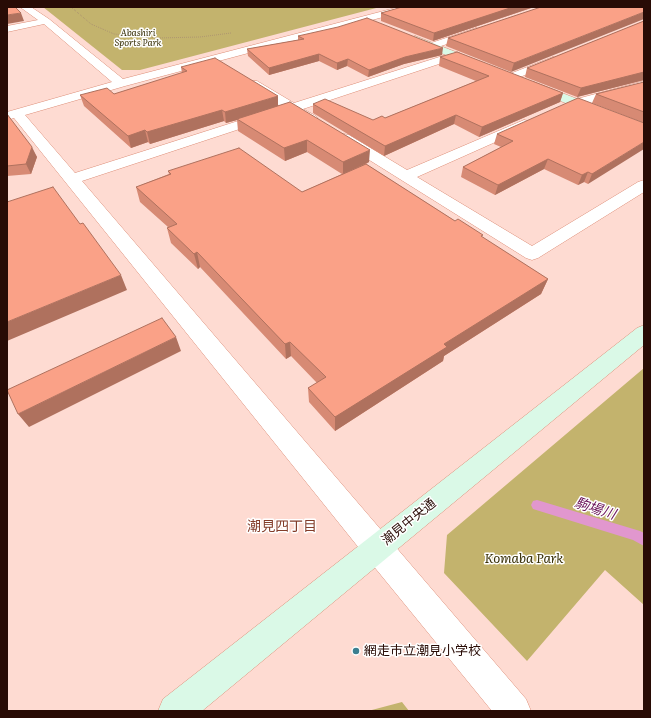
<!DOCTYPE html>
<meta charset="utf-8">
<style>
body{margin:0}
#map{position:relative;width:651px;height:718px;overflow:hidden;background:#fedbd2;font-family:Literata,serif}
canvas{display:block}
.frame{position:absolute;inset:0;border:8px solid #280b05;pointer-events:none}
</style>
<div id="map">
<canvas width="651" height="718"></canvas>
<div class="frame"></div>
</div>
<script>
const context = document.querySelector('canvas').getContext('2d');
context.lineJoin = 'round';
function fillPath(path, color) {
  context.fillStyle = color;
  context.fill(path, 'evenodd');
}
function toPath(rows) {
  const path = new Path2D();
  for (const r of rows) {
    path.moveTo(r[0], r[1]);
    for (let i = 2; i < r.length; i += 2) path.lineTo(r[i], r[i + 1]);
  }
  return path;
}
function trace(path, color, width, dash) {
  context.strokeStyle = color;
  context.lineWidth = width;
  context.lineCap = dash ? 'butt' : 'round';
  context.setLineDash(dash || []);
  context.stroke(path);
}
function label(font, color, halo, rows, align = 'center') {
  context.font = font + ' Literata,"Noto Sans JP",serif';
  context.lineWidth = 3;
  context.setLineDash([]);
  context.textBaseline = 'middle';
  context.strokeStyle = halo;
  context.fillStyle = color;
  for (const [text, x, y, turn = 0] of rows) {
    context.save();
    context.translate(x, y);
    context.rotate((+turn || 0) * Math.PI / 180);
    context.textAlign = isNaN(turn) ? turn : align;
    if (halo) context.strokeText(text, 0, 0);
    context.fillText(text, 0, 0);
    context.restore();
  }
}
fillPath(toPath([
 [43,7,380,7,140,70,122,70],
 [644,368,644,605,605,570,527,661,444,573,447,535],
 [402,702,409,711,368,711]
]), '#c3b36d');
fillPath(toPath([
 [537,500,640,531,644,533,644,546,633,540,533,509,531,505,533,501,537,500]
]), '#e197ce');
const street = toPath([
 [20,7,31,7,49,19,123,79,399,7,415,7,413,9,125,86,25,115,75,173,282,107,249,87,247,84,249,81,257,81,294,103,452,53,460,53,461,55,460,57,303,109,316,116,318,119,316,122,306,122,291,112,82,181,526,699,531,711,492,711,367,558,14,118,7,120,7,112,112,82,44,24,7,32,7,26,38,20,20,7],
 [476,28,480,29,481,31,480,33,432,49,427,46,428,44,476,28],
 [553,57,557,58,559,60,557,62,515,79,507,79,505,77,507,75,553,57],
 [644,81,644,89,577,107,573,106,571,103,573,100,644,81],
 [524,120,529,121,531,124,529,127,417,177,532,246,638,182,644,180,644,192,538,258,532,260,526,258,339,141,337,138,339,135,344,134,349,135,407,170,524,120]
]);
const secondary = toPath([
 [415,36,484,63,486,65,484,67,476,67,411,41,410,39,415,36],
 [534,82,644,125,644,134,530,89,528,86,530,83,534,82],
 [644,325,644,345,202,711,158,711,163,699,637,328,644,325]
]);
trace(street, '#dc8d77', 1);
trace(secondary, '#dc8d77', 1);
trace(toPath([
 [71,7,91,24,114,34,158,38,200,37,231,33]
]), '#9b7a73', 1, [0.5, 1.5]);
fillPath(street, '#fff');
fillPath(secondary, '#daf9e7');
fillPath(toPath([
 [402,7,534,7,433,41,381,21,381,13],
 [541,7,511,72,446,46,448,38],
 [644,21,644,80,577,97,525,77,527,68],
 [298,36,442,55,404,64,368,77,347,66,337,70,319,61,269,75,248,56,247,49,298,40],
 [440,57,563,93,560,102,479,137,454,124,384,156,313,113,313,104,373,120,385,118,476,81,439,66],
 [181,67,278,106,369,162,366,164,455,221,482,237,548,279,541,294,444,356,443,361,335,431,309,402,308,388,317,383,291,356,286,359,200,267,198,269,171,243,167,228,168,227,140,202,136,187,169,174,168,171,302,192,342,174,307,152,285,161,238,131,237,120,226,123,224,121,150,144,148,142,131,148,84,106,80,95,114,94,182,73],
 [644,82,644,123,592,103,596,94],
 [7,114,37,157,31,174,7,176],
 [644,123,588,184,584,182,578,185,544,169,495,195,461,177,463,167,501,147,494,144,497,134]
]), '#d78a74');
fillPath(toPath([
 [513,7,534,7,433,41,434,33],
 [644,12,644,19,511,72,514,63],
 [21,13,24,21,7,24,7,15],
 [443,48,442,55,404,64,368,77,369,70,405,57],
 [319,54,319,61,269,75,269,68],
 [348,59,347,66,337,70,337,63],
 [644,72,644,80,577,97,581,88],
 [563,93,560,102,479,137,482,127],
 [278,96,278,107,237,119,237,120,226,123,225,112],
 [222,110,224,121,150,144,147,132],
 [456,115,454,124,384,156,385,146],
 [145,130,148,142,131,148,128,136],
 [307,140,307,152,285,161,284,148],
 [644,142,644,149,588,184,592,174],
 [32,147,37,157,31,174,26,164],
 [370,150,369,162,343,174,343,162],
 [548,159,544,169,495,195,498,185],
 [588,172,584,182,578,185,582,175],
 [197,252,200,267,198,269,194,254],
 [121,275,127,290,7,341,7,322],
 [548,279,541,294,444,356,443,361,335,431,335,417,444,344],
 [176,337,181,351,29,427,18,414],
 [290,342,291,356,286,359,285,344]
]), '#af715e');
const building = toPath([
 [7,7,15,7,21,13,7,15,7,7],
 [402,7,513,7,434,33,381,13,402,7],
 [541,7,644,7,644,12,514,63,448,38,541,7],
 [367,18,443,48,405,57,369,70,348,59,337,63,319,54,269,68,247,49,304,39,298,36,338,27,367,18],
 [644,21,644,72,581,88,527,68,644,21],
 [457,52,563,93,482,127,456,115,385,146,313,104,325,99,373,120,382,116,385,118,489,76,440,57,457,52],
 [215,58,278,96,225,112,222,110,147,132,145,130,128,136,80,95,107,88,114,94,187,71,181,67,215,58],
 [644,82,644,112,596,94,644,82],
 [578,98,644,123,644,142,592,174,588,172,582,175,548,159,498,185,463,167,513,141,497,134,578,98],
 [290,102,370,150,343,162,307,140,284,148,237,119,290,102],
 [7,114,32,147,26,164,7,166,7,114],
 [239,148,302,192,366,164,455,221,458,219,483,235,481,236,548,279,444,344,447,347,335,417,308,388,326,377,290,342,285,344,197,252,194,254,167,228,177,224,136,187,171,174,168,171,239,148],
 [53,187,80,224,83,223,121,275,7,322,7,202,53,187],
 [162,318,176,337,18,414,7,390,162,318]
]);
fillPath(building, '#faa187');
trace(building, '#af715e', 1);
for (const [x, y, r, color] of [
 [356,651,4,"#3c7f90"]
]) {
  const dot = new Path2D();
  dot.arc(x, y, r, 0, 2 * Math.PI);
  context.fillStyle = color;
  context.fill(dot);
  trace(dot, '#fff', 1.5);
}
label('italic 9px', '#372f06', '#fff', [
 ["Abashiri",138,33],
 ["Sports Park",138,43]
]);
label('13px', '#280b05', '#fff', [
 ["潮見中央通",409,522,-39]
]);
label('italic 13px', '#372f06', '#fff', [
 ["Komaba Park",524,559]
]);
label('13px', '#280b05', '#fff', [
 ["網走市立潮見小学校",364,651]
], 'left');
label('italic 14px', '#681158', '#fff', [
 ["駒場川",595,509,18]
]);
label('14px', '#833d2a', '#fff', [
 ["潮見四丁目",282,527]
]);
</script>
